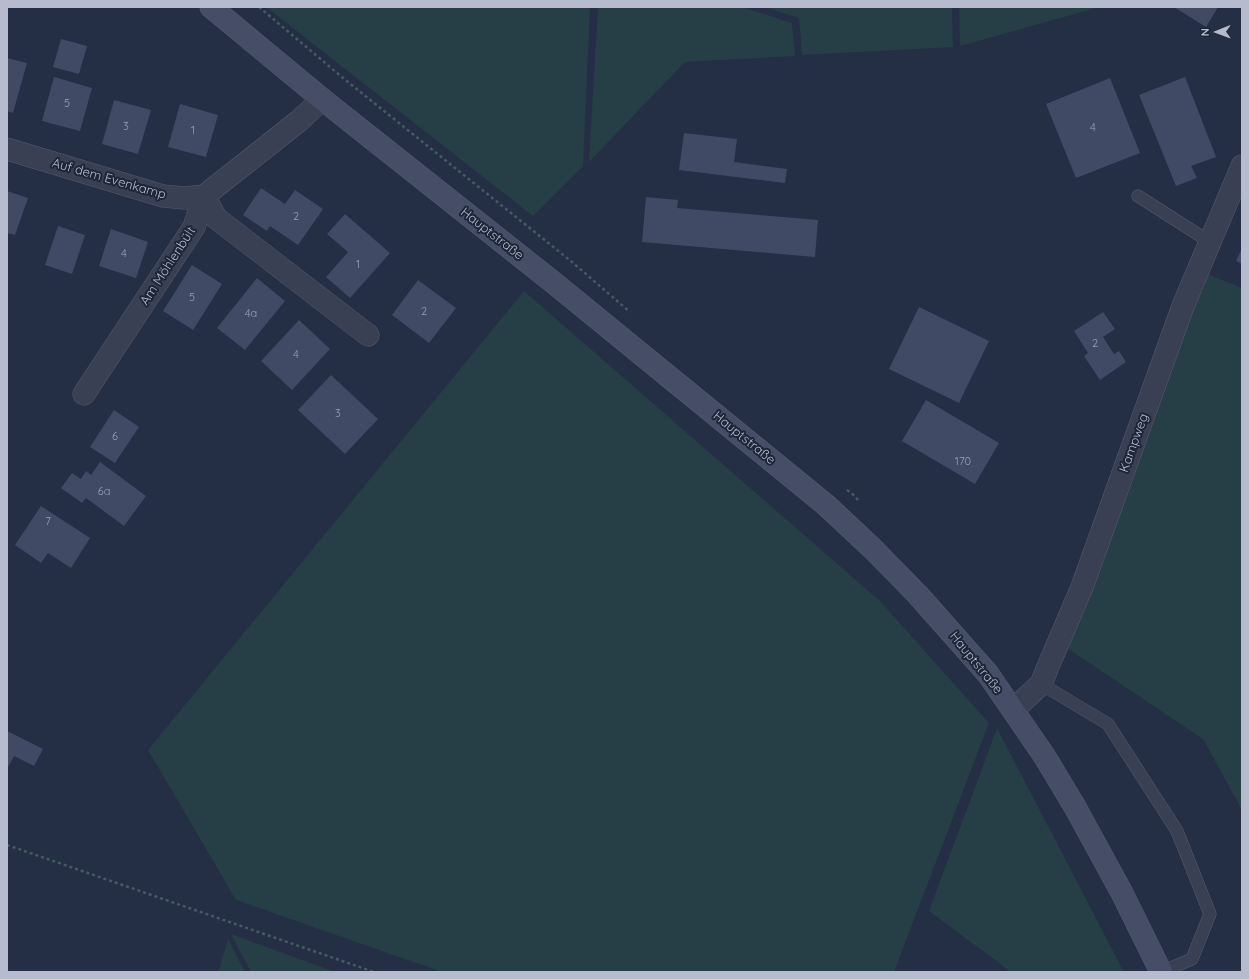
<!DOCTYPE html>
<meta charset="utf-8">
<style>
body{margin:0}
#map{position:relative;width:1249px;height:979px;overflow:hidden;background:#242e45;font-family:Quicksand,sans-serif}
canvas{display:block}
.frame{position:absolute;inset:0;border:8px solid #b6bcce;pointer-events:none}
.north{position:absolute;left:1197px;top:12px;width:40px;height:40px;-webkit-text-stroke:3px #1d2539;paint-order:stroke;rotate:269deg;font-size:11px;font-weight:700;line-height:16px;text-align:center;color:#b6bcce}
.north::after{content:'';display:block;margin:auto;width:14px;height:18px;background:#b6bcce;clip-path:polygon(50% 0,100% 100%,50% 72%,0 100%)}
</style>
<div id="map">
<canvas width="1249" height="979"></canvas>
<div class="frame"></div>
<div class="north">N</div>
</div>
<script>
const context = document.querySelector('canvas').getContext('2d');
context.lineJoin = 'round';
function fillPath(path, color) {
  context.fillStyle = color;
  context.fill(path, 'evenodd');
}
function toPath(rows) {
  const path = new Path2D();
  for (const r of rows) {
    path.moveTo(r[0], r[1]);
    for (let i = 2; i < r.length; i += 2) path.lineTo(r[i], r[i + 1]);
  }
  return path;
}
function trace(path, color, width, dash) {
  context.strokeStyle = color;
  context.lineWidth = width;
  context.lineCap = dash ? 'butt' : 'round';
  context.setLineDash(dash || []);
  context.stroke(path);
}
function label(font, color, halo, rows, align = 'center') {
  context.font = font + ' Quicksand,sans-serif';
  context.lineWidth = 4;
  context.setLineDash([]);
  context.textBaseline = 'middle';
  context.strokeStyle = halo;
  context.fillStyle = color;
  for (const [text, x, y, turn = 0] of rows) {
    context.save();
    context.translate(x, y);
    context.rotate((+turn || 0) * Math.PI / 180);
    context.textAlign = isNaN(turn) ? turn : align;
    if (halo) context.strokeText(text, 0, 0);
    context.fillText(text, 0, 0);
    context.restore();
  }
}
fillPath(toPath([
 [266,7,590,7,583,166,533,216],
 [598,7,742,7,792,23,795,56,685,62,589,162],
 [764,7,952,7,953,47,802,55,799,18],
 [959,7,1100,7,960,46],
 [1205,273,1242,288,1242,810,1203,739,1064,646],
 [524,291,880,601,989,723,894,972,442,972,236,900,148,750],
 [997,728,1124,972,1011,972,929,911],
 [231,934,335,972,251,972],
 [228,939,245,972,218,972]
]), '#263e46');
fillPath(toPath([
 [1174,7,1218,7,1206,27],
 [61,39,87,46,79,74,53,67],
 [7,58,27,63,13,113,7,111],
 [54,77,92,88,80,131,42,121],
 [1185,77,1216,157,1191,166,1197,178,1176,186,1139,95],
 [1110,78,1140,153,1076,178,1046,104],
 [114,100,151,110,138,154,102,144],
 [180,104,218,115,206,157,168,147],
 [684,133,737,139,734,162,787,169,785,183,679,170],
 [261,188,285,204,295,190,323,209,298,245,270,226,267,231,243,215],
 [7,191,28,198,15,235,7,233],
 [646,197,678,200,677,208,818,220,815,257,642,242],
 [345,214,390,253,350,298,326,277,348,252,327,234],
 [58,226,85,235,72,274,45,265],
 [111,229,148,242,136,278,99,266],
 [1242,248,1242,264,1236,261],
 [192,265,222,284,193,330,163,311],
 [257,278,285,301,245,350,217,328],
 [418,280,456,308,429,343,392,315],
 [919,307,989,341,959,403,889,369],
 [1103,312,1115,329,1103,337,1114,354,1119,351,1126,362,1100,380,1084,356,1088,353,1074,331],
 [299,320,330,349,292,390,261,361],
 [331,375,378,419,345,454,298,410],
 [926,400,999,443,975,484,902,441],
 [114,410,139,427,115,463,90,447],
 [100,462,146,496,124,526,86,498,82,503,61,488,72,473,81,479,86,471,91,475],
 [41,506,90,538,71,568,48,553,41,563,15,545],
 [7,731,43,749,34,766,14,756,7,769]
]), '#404a65');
const lane = toPath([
 [1138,196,1210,242],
 [1041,684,1108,724,1177,831,1210,914,1192,959,1161,972]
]);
const street = toPath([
 [7,149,163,196,185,198,204,196,300,120,322,99],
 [204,196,216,218,368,335],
 [84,394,194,227,204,196],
 [1013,710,1041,684,1047,669,1082,587,1183,306,1242,166]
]);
const secondary = toPath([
 [211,7,322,99,554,283,826,505,873,549,918,595,988,674,1045,757,1075,807,1122,893,1161,972]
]);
trace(lane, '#545b6e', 13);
trace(street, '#545b6e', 23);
trace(secondary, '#545b6e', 23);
trace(toPath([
 [259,7,343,78,572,262,630,312],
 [847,490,855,496,859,502],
 [7,845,374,972]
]), '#445b62', 2.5, [3, 3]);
trace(lane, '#394054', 12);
trace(street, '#394054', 22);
trace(secondary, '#464e67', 22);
label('11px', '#98a0b4', null, [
 ["5",67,104],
 ["3",126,127],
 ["4",1093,128],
 ["1",193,131],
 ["2",296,217],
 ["4",124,254],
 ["1",358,265],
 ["5",192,298],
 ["2",424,312],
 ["4a",251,314],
 ["2",1095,344],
 ["4",296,355],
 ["3",338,414],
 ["6",115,437],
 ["170",963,462],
 ["6a",104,492],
 ["7",48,522]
]);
label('13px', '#b6bcce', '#1d2539', [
 ["Auf dem Evenkamp",109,179,16],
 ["Hauptstraße",492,234,38],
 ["Am Möhlenbült",168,266,-57],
 ["Hauptstraße",744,438,39],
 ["Kampweg",1134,443,-70],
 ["Hauptstraße",976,663,51]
]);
</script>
